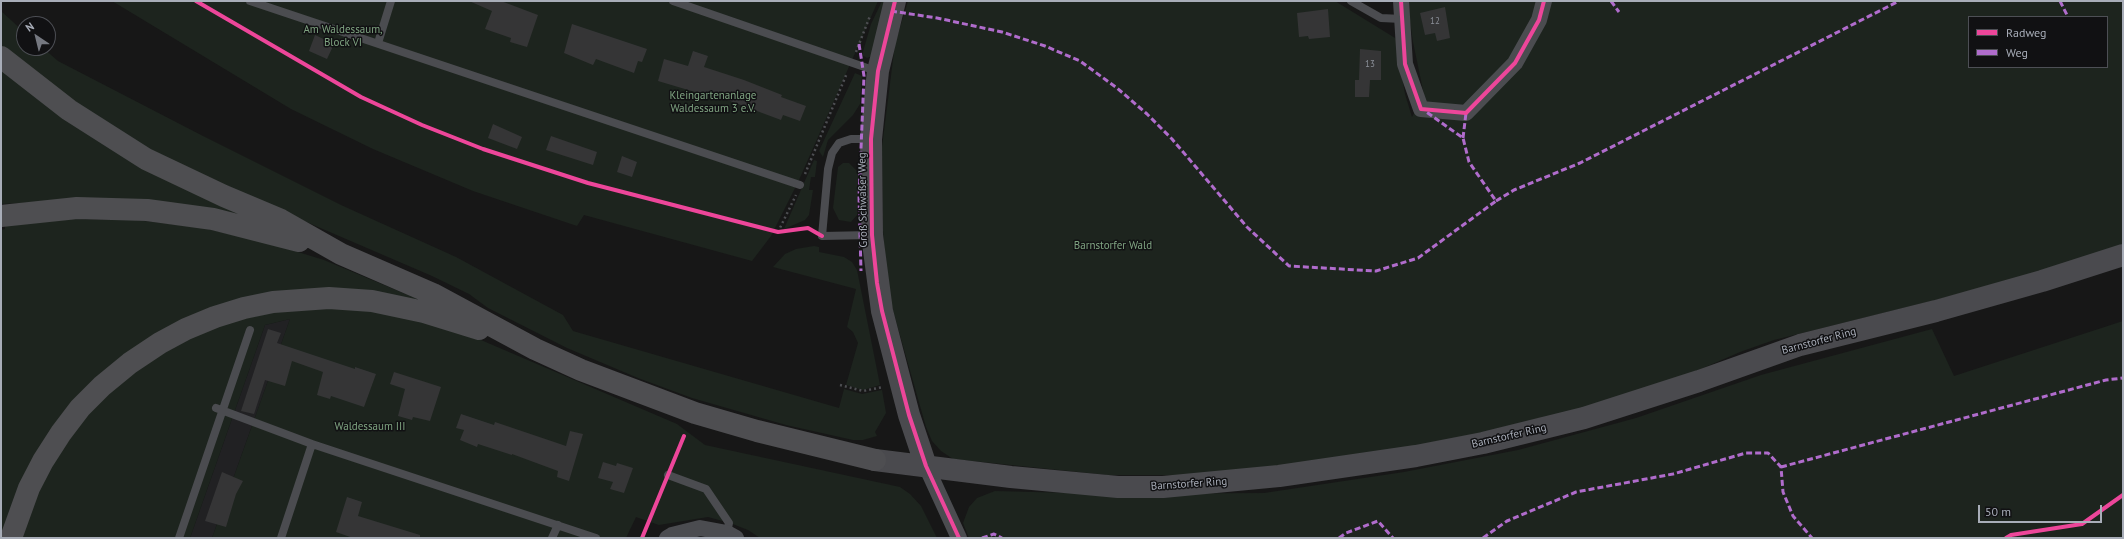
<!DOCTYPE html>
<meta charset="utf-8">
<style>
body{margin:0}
#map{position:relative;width:2124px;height:539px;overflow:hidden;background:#171717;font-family:"PT Sans",sans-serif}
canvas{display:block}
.frame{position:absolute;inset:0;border:2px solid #a8adb8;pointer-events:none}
.legend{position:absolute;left:1968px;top:16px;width:140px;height:52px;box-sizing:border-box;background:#111113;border:1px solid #4d4f55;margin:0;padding:5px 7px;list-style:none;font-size:12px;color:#a8adb8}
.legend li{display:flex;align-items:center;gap:8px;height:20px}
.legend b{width:20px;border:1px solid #4d4f55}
.north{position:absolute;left:16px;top:16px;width:40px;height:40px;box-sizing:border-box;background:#111113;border:1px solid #4d4f55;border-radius:50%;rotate:325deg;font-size:11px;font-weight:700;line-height:16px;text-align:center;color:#a8adb8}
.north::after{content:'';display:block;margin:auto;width:14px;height:18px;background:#757880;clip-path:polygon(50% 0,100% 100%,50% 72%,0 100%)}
.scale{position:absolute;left:1978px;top:505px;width:124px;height:18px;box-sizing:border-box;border:2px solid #a8adb8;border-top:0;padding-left:5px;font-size:12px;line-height:14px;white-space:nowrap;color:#a8adb8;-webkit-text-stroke:3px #111113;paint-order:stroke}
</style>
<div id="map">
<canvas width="2124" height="539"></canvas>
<div class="frame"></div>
<ul class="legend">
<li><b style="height:5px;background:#ed469a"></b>Radweg</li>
<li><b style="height:5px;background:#b06ccc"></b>Weg</li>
</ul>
<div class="north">N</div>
<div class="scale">50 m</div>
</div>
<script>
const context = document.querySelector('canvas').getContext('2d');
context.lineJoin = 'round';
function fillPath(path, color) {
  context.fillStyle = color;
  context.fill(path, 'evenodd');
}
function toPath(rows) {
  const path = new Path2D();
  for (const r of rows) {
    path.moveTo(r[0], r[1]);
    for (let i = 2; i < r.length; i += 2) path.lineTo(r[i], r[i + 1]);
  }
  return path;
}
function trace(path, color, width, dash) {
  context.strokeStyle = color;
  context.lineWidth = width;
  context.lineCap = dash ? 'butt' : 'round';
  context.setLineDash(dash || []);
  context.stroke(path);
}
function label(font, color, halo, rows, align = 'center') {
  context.font = font + ' "PT Sans",sans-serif';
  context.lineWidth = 3;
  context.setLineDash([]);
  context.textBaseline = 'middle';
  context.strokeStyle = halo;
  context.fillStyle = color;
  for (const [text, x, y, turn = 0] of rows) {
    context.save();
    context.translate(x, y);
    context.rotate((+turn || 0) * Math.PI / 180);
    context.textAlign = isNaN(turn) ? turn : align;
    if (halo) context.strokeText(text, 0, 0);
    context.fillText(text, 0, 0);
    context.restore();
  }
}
fillPath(toPath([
 [290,319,212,538,190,538,265,325]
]), '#212123');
fillPath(toPath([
 [112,1,878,1,799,180,771,236,752,261,584,215,577,226,473,191,373,149,291,109],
 [882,1,886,1,872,56,867,58,862,55,871,24],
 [908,1,1335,1,1400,41,1400,65,1405,94,1412,117,1424,95,1413,42,1407,1,2123,1,2123,245,2043,271,1936,300,1774,340,1740,352,1671,382,1602,404,1496,430,1399,449,1253,471,1179,475,1107,475,953,459,941,451,932,441,926,427,888,293,883,231,882,147,895,44],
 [1969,17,2107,17,2107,67,1969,67],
 [1,11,24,32,24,48,43,48,58,61,203,136,341,205,456,257,563,315,573,331,839,408,844,389,862,394,882,390,886,413,875,432,877,436,863,440,853,440,786,425,692,398,638,378,567,348,488,308,469,294,432,276,188,171,102,122,1,48],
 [1,68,252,216,61,201,1,204],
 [855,73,862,76,860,104,853,115,828,140,823,157,819,151],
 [814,160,817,161,815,177,811,177,809,190,813,190,809,215,805,220,784,229],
 [843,163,849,163,858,172,857,215,851,222,839,220,833,208,838,167],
 [72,219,136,220,204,228,272,244,324,260,425,302,266,295,113,368,1,538,1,230,5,229,5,226],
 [814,246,819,247,819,252,844,257,852,262,857,270,880,385,863,390,846,385,858,343,853,332,847,327,856,289,773,267,785,254,796,249],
 [298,307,372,307,474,337,677,424,705,445,900,487,910,494,921,506,937,538,760,538,748,530,730,523,708,517,659,525,636,517,626,538,212,538,290,319,265,325,190,538,18,538,42,479,92,407,147,360,215,325],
 [2123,321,2123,538,969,538,963,523,969,507,977,498,995,491,1111,494,1264,493,1404,472,1518,450,1636,418,1761,375,1932,329,1954,376]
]), '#1d241e');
fillPath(toPath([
 [469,1,501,1,538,15,527,47,510,42,511,38,485,29,492,11],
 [1445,7,1450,38,1437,41,1435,33,1425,35,1420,13],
 [1328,9,1330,37,1309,39,1308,36,1299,37,1297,13],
 [572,24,647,49,642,62,638,61,634,73,596,59,593,65,564,53],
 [315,35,334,44,327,59,309,51],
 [1360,49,1381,51,1381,80,1370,80,1369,97,1355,97,1355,80,1359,80],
 [693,51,708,56,704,67,744,80,782,95,781,97,806,106,800,121,783,115,781,120,706,92,705,95,658,81,664,59,688,66],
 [493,124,522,137,517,149,488,138],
 [551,136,597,152,593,165,546,150],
 [622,156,637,162,632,177,617,172],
 [268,329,281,333,277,343,355,369,355,367,376,374,364,407,331,396,330,399,317,395,323,372,292,361,285,386,265,380,254,414,241,411],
 [394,372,441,387,430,421,413,417,412,420,398,416,405,389,390,384],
 [461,414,494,425,495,422,566,446,570,431,583,434,569,481,557,477,558,471,512,454,512,455,478,444,477,447,460,440,464,430,456,428],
 [603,462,616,466,617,463,633,468,624,493,610,489,613,482,598,478],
 [222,472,243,481,236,494,226,527,205,521],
 [347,497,362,502,358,516,420,535,420,538,353,538,336,532]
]), '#353536');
trace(toPath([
 [856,52,870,16],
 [805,174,847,73],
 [778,232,796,195],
 [840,385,863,391,883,387]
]), '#4d4e52', 2.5, [2, 3]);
trace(toPath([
 [250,1,800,185],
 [673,1,876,71],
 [1351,1,1381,18,1402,19],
 [378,43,391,1],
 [869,139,851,139,839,143,832,153,828,169,822,236,871,235],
 [216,408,312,444],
 [668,475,706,489,729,523,727,533],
 [179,538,250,330],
 [281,538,312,444,596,538],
 [552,538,558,525]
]), '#4b4c50', 8);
trace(toPath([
 [1401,1,1405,64,1421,109,1466,113,1515,63,1539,20,1544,1],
 [926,466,959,538],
 [667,538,672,535,700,528,727,533,736,538]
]), '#4b4c50', 16);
trace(toPath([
 [895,1,878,71,871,139,872,235,882,311,909,415,926,466],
 [875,460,1011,477,1118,487,1163,487,1279,476,1416,456,1483,443,1584,418,1699,381,1800,345,1936,311,2042,281,2123,255]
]), '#4a4a4e', 22);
trace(toPath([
 [1,57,69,110,146,159,224,196,281,220,341,254,433,294,535,349,581,370,695,413,757,431,875,460],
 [1,216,77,208,147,210,213,219,299,241],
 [11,538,29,488,43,461,61,433,80,408,102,386,130,363,160,343,186,329,215,317,244,308,273,302,329,298,372,301,424,312,479,329]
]), '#4e4e51', 22);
trace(toPath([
 [1611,1,1619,12],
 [2060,1,2068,17],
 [891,11,937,18,1002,32,1045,46,1080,61,1117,88,1147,114,1172,139,1247,227,1289,266,1376,271,1418,258,1496,201,1469,162,1463,138,1425,111],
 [859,44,864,76,859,197,861,271],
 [1463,138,1466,113],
 [1496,201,1514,190,1580,163,1899,1],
 [1781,467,2106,380,2123,378],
 [982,538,994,534,1002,538],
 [1339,538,1346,533,1378,521,1393,538],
 [1483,538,1507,521,1576,492,1673,474,1746,453,1768,453,1781,467,1783,492,1793,516,1812,538]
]), '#b06ccc', 3, [6, 3]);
trace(toPath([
 [196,1,361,97,422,125,483,149,588,183,778,232,808,228,822,236],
 [895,1,878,71,871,139,872,235,877,283,882,311,909,415,926,466,959,538],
 [1401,1,1405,64,1421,109,1466,113,1515,63,1539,20,1544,1],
 [642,538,684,436],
 [2006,538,2011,535,2082,524,2123,495]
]), '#ed469a', 4);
label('9px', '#8b8f98', null, [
 ["12",1435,21],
 ["13",1370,64]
]);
label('11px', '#7fa381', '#111113', [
 ["Am Waldessaum,",343,30],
 ["Block VI",343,43],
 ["Kleingartenanlage",713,96],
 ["Waldessaum 3 e.V.",713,109],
 ["Barnstorfer Wald",1113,246],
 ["Waldessaum III",370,427]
]);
label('11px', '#a8adb8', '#111113', [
 ["Groß Schwaßer Weg",863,200,-91],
 ["Barnstorfer Ring",1819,341,-15],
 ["Barnstorfer Ring",1509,436,-13],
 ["Barnstorfer Ring",1189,484,-4]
]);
</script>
